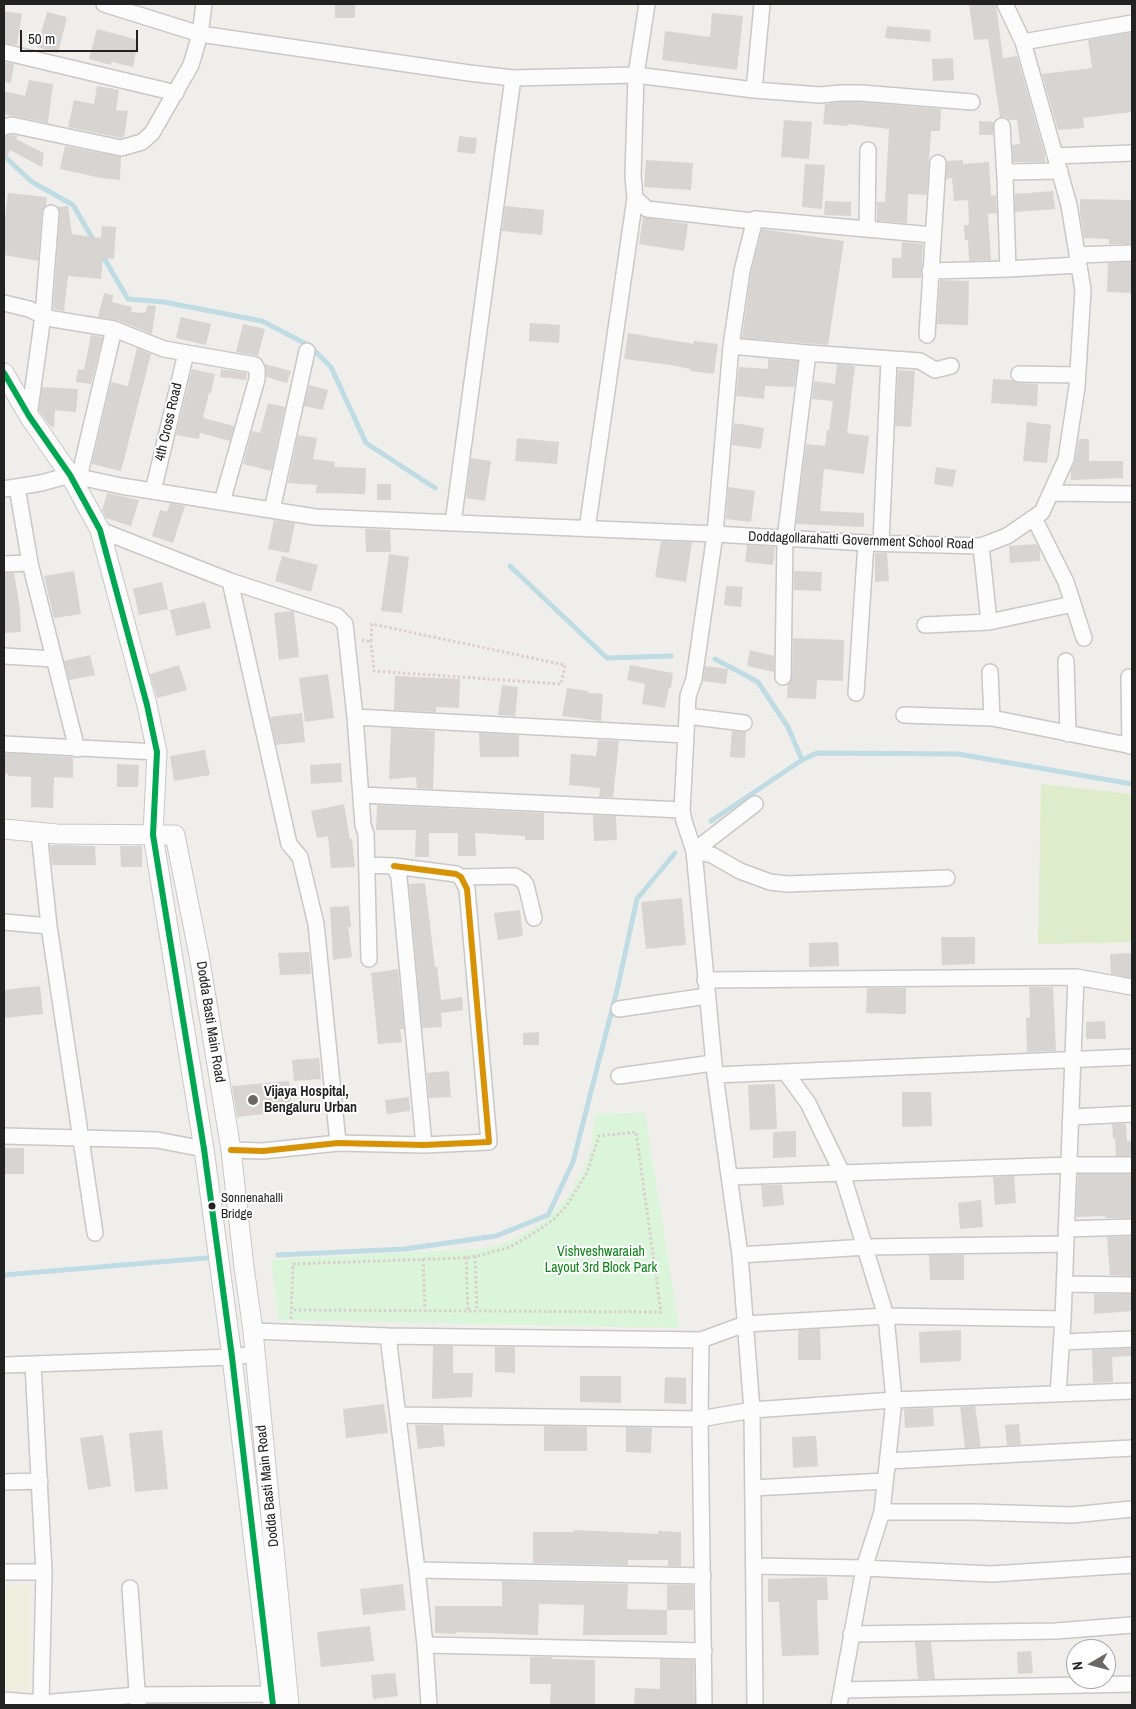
<!DOCTYPE html>
<style>
body{margin:0}
#map{position:relative;width:1136px;height:1709px;overflow:hidden;background:#f0eeeb;font-family:"Archivo Narrow",sans-serif}
canvas{display:block}
.frame{position:absolute;inset:0;border:5px solid #222;pointer-events:none}
.north{position:absolute;left:1066px;top:1639px;width:50px;height:50px;box-sizing:border-box;background:#fff;border:1px solid #a7a7a7;border-radius:50%;rotate:262deg;font-size:14px;font-weight:700;line-height:20px;text-align:center;color:#222}
.north::after{content:'';display:block;margin:auto;width:18px;height:22px;background:#6a6968;clip-path:polygon(50% 0,100% 100%,50% 72%,0 100%)}
.scale{position:absolute;left:20px;top:30px;width:118px;height:22px;box-sizing:border-box;border:2px solid #222;border-top:0;padding-left:6px;font-size:15px;line-height:18px;white-space:nowrap;color:#222;-webkit-text-stroke:4px #fff;paint-order:stroke}
</style>
<div id="map">
<canvas width="1136" height="1709"></canvas>
<div class="frame"></div>
<div class="north">N</div>
<div class="scale">50 m</div>
</div>
<script>
const context = document.querySelector('canvas').getContext('2d');
context.lineJoin = 'round';
function fillPath(path, color) {
  context.fillStyle = color;
  context.fill(path, 'evenodd');
}
function toPath(rows) {
  const path = new Path2D();
  for (const r of rows) {
    path.moveTo(r[0], r[1]);
    for (let i = 2; i < r.length; i += 2) path.lineTo(r[i], r[i + 1]);
  }
  return path;
}
function trace(path, color, width, dash) {
  context.strokeStyle = color;
  context.lineWidth = width;
  context.lineCap = dash ? 'butt' : 'round';
  context.setLineDash(dash || []);
  context.stroke(path);
}
function label(font, color, halo, rows, align = 'center') {
  context.font = font + ' "Archivo Narrow",sans-serif';
  context.lineWidth = 4;
  context.setLineDash([]);
  context.textBaseline = 'middle';
  context.strokeStyle = halo;
  context.fillStyle = color;
  for (const [text, x, y, turn = 0] of rows) {
    context.save();
    context.translate(x, y);
    context.rotate((+turn || 0) * Math.PI / 180);
    context.textAlign = isNaN(turn) ? turn : align;
    if (halo) context.strokeText(text, 0, 0);
    context.fillText(text, 0, 0);
    context.restore();
  }
}
fillPath(toPath([
 [30,1584,29,1692,4,1690,4,1585]
]), '#efefdf');
fillPath(toPath([
 [1041,784,1132,794,1132,942,1038,944]
]), '#ddeccb');
fillPath(toPath([
 [645,1113,679,1328,279,1320,271,1260,477,1249,494,1246,511,1241,542,1223,567,1198,585,1167,591,1149,595,1114]
]), '#daf5da');
trace(toPath([
 [4,156,32,182,73,205,94,241],
 [101,253,128,299,164,302,262,321,310,346,331,367,366,443,435,488],
 [510,566,607,658,671,656],
 [715,659,758,682,788,727,802,760],
 [711,821,802,760,817,753,958,754,1132,784],
 [278,1255,405,1249,496,1236,548,1215,573,1162,617,990,637,899,675,853],
 [4,1275,206,1258]
]), '#bfdbe3', 5);
fillPath(toPath([
 [335,4,355,4,355,18,335,18],
 [969,4,996,4,1003,58,1017,56,1045,155,1045,162,1013,162,1012,145,1020,144,1017,120,1009,120,1006,117,1000,117,988,39,974,40],
 [4,11,22,14,17,45,4,43],
 [47,12,67,17,58,53,37,47],
 [712,13,743,16,737,70,662,60,665,31,710,37],
 [887,26,931,30,930,42,885,38],
 [97,29,138,40,133,67,112,62,111,65,89,59],
 [1132,32,1132,112,1083,118,1084,128,1058,130,1042,74,1092,68,1088,40],
 [953,58,954,80,933,81,932,59],
 [4,62,14,64,11,83,4,82],
 [29,80,53,84,48,123,4,114,4,91,25,96],
 [97,86,119,90,116,110,128,111,124,137,121,138,68,127,74,100,94,104],
 [841,102,861,102,941,109,940,131,931,131,927,195,908,194,907,223,877,221,877,202,885,202,889,129,848,124,848,126,823,124,825,104],
 [784,120,812,122,809,159,781,157],
 [979,121,994,122,993,135,979,135],
 [12,135,18,136,16,139,44,153,42,167,10,150,4,163,4,136],
 [459,136,477,138,475,154,457,152],
 [65,146,121,157,120,180,101,178,60,169],
 [646,160,693,163,691,190,644,187],
 [963,160,963,164,989,162,991,196,996,195,997,213,988,214,991,260,969,261,968,240,965,240,964,225,969,225,968,200,954,201,952,178,946,179,947,161],
 [805,164,825,165,822,209,802,207],
 [1053,191,1055,209,1015,212,1015,194],
 [8,193,47,197,46,205,42,212,38,261,4,255,4,226],
 [1080,199,1132,200,1132,244,1109,244,1109,239,1084,238,1080,212],
 [825,201,851,202,851,216,824,215],
 [68,206,72,234,101,238,102,226,116,227,114,259,103,258,101,279,68,276,64,311,53,309,60,214,58,207],
 [505,206,544,210,542,235,502,231],
 [643,217,688,224,684,251,639,244],
 [762,229,844,241,828,345,742,338,751,273],
 [902,242,923,244,921,278,892,278,892,258,901,258],
 [1132,262,1132,293,1107,292,1108,263],
 [940,280,969,281,968,325,937,324],
 [104,293,113,295,112,302,132,307,131,312,145,313,148,305,156,306,152,334,117,320,98,317],
 [181,317,211,324,206,345,176,338],
 [530,323,560,325,559,343,529,341],
 [243,324,265,329,258,356,236,352],
 [628,333,694,344,694,341,718,344,714,374,690,371,690,369,671,365,624,359],
 [91,335,103,337,91,384,76,382,78,369,84,370],
 [137,348,151,354,121,471,92,464,111,382,128,386],
 [768,359,798,361,794,387,765,386,764,399,736,396,739,367,768,369],
 [265,364,291,371,287,383,266,377],
 [837,364,855,366,847,433,869,436,864,474,824,469,820,511,864,513,864,527,796,524,806,444,825,446,827,430,829,430,833,401,812,399,814,381,835,384],
 [192,369,215,374,211,393,209,393,203,418,234,426,230,441,200,433,199,439,176,435],
 [221,369,247,373,246,380,220,377],
 [898,370,915,371,911,427,895,426],
 [993,379,1012,380,1019,383,1038,384,1037,406,991,403],
 [309,385,328,390,323,410,304,406],
 [42,387,78,389,76,412,55,410,54,427,50,426,39,411],
 [268,403,285,407,271,471,243,464,252,431,260,433],
 [1027,422,1051,425,1047,463,1023,461],
 [734,423,764,428,761,449,732,445],
 [298,435,317,438,313,459,335,462,334,467,366,468,365,494,316,493,317,485,288,483],
 [517,438,559,442,557,464,515,461],
 [1079,439,1089,439,1089,461,1123,461,1123,478,1071,480,1071,470,1075,461],
 [471,458,491,461,485,501,466,498],
 [936,467,956,470,953,487,934,484],
 [377,484,391,484,391,500,377,500],
 [728,487,755,491,751,522,726,519],
 [107,493,139,500,131,526,106,518,102,510],
 [170,503,185,506,173,543,152,536,160,510,167,512],
 [274,520,295,523,289,553,268,549],
 [365,529,390,530,391,552,366,552],
 [661,541,692,542,686,582,655,577],
 [1036,544,1040,550,1040,561,1010,563,1009,546],
 [747,545,775,547,773,565,745,562],
 [875,553,887,553,889,581,875,582],
 [389,554,409,557,402,613,381,611],
 [282,556,318,565,311,592,275,581],
 [74,571,81,614,54,618,44,576],
 [794,571,822,572,821,591,794,590],
 [4,573,14,573,20,609,21,632,4,633],
 [162,582,168,609,139,615,133,589],
 [726,586,743,587,741,607,724,605],
 [205,602,211,628,176,636,170,610],
 [293,611,294,612,299,657,279,660,274,613],
 [793,638,844,640,843,681,817,680,816,699,787,698,788,685,792,677],
 [750,650,774,656,774,672,747,666],
 [90,655,95,675,69,680,64,661],
 [179,665,187,690,157,698,150,674],
 [630,665,673,673,671,688,669,688,665,708,642,704,645,684,627,680],
 [705,666,728,669,726,684,703,681],
 [328,674,334,718,305,722,299,678],
 [395,676,460,679,459,708,436,707,436,712,394,710],
 [502,685,518,687,515,716,498,715],
 [567,688,588,691,588,693,603,694,601,721,562,716],
 [302,713,305,742,276,745,270,717],
 [391,728,435,731,433,789,417,788,416,777,389,779],
 [732,731,746,732,745,758,730,757],
 [479,733,519,735,519,757,480,757],
 [598,740,619,741,613,797,599,797,600,788,569,785,571,754,596,756],
 [205,750,210,775,174,781,170,756],
 [4,753,73,757,73,778,54,777,53,808,31,807,31,777,8,776,8,774,4,773],
 [341,763,342,782,311,784,310,765],
 [117,764,139,765,138,787,117,787],
 [344,804,350,839,352,839,355,867,331,868,328,836,317,838,311,811],
 [377,805,544,813,544,840,525,840,525,836,475,833,476,856,458,856,458,833,429,833,429,857,415,857,416,830,376,830],
 [593,815,616,816,617,840,594,841],
 [50,845,95,846,96,865,52,865],
 [120,846,142,846,142,867,121,867],
 [425,883,435,967,437,967,441,1000,462,997,463,1010,441,1013,442,1027,422,1028,409,884],
 [682,898,686,945,646,949,641,902],
 [349,906,351,927,348,927,352,957,333,960,330,907],
 [520,910,523,936,498,940,494,913],
 [941,937,975,937,975,964,942,965],
 [838,942,839,966,809,967,809,943],
 [309,952,311,974,280,975,278,953],
 [1132,953,1132,978,1111,974,1110,954],
 [398,969,404,1029,400,1029,402,1042,378,1044,371,973],
 [40,986,43,1014,4,1018,4,990],
 [1029,987,1053,987,1056,1051,1027,1052,1026,1018,1030,1017],
 [867,988,906,988,906,1014,866,1013],
 [1105,1021,1106,1039,1086,1039,1086,1022],
 [539,1032,539,1045,523,1045,523,1033],
 [319,1058,321,1079,294,1081,292,1060],
 [449,1071,451,1097,429,1098,427,1073],
 [289,1081,292,1111,237,1117,232,1086],
 [775,1084,777,1129,750,1130,748,1085],
 [902,1092,931,1092,932,1126,902,1127],
 [409,1097,410,1111,387,1114,385,1100],
 [1112,1124,1126,1124,1127,1141,1132,1141,1132,1156,1116,1156,1115,1138,1113,1138],
 [796,1131,796,1157,773,1158,773,1132],
 [4,1148,24,1148,24,1174,4,1174],
 [1078,1174,1132,1174,1132,1218,1105,1218,1105,1216,1076,1217],
 [1014,1176,1016,1203,995,1205,993,1177],
 [761,1185,782,1185,784,1205,763,1207],
 [981,1200,983,1227,960,1229,958,1203],
 [1132,1236,1132,1276,1110,1275,1107,1237],
 [929,1255,964,1255,964,1280,930,1280],
 [1094,1294,1132,1294,1132,1311,1094,1314],
 [820,1329,821,1360,798,1360,798,1330],
 [961,1330,961,1361,920,1363,919,1332],
 [433,1346,453,1346,453,1373,473,1373,472,1397,432,1399],
 [495,1347,515,1347,515,1373,495,1372],
 [1132,1348,1132,1356,1112,1357,1113,1382,1093,1383,1092,1350],
 [580,1376,621,1376,621,1403,580,1402],
 [665,1377,686,1378,686,1404,664,1403],
 [384,1404,388,1433,346,1438,343,1409],
 [975,1406,981,1447,965,1448,960,1407],
 [933,1408,934,1426,905,1428,904,1409],
 [1019,1424,1021,1445,1007,1445,1005,1425],
 [415,1425,443,1425,445,1446,418,1449],
 [544,1426,587,1427,587,1451,544,1451],
 [626,1427,652,1428,651,1453,626,1452],
 [162,1430,168,1489,135,1492,129,1433],
 [103,1435,111,1486,88,1490,80,1438],
 [816,1436,818,1466,793,1468,792,1437],
 [574,1530,658,1534,658,1531,681,1532,681,1566,668,1566,668,1560,628,1560,628,1565,533,1563,533,1532,574,1532],
 [827,1577,828,1600,817,1600,819,1655,782,1656,779,1602,768,1602,768,1579],
 [502,1581,628,1584,627,1609,667,1610,667,1635,583,1635,584,1605,539,1604,538,1635,456,1632,456,1634,435,1633,435,1606,502,1606],
 [403,1584,406,1610,363,1615,360,1589],
 [667,1585,693,1585,693,1610,667,1610],
 [370,1626,374,1661,321,1667,317,1632],
 [915,1642,931,1642,935,1679,918,1679],
 [1031,1651,1033,1673,1018,1674,1017,1652],
 [530,1657,552,1657,552,1659,595,1660,595,1705,550,1705,551,1684,530,1684],
 [660,1659,694,1660,695,1705,634,1705,635,1688,660,1689],
 [395,1673,398,1696,373,1699,371,1675]
]), '#d7d4d2');
const minor = toPath([
 [104,4,200,34,469,73,513,78,636,75,754,90,820,95,841,93,861,93,972,102],
 [647,4,636,75,633,176,635,198,647,209,752,221,755,219,742,271,731,346,715,534,694,679,688,696,682,810,684,821,694,851,715,1075,1132,1057],
 [1023,42,1132,23],
 [4,52,176,93],
 [754,90,762,4],
 [1002,126,1005,179],
 [4,127,12,125,121,148,142,142,152,133,191,65,200,34,204,4],
 [1055,156,1132,153],
 [1060,171,1007,172,1005,179,1008,269,1078,265],
 [755,219,933,235],
 [867,229,868,150],
 [1077,255,1132,253],
 [930,271,1008,269],
 [4,303,29,309,43,316,53,319,114,329,164,349,255,365,257,369,257,379,222,502],
 [927,335,938,163],
 [731,346,808,353,920,361,935,370,951,366],
 [1019,374,1077,375],
 [29,416,43,316,51,213],
 [79,478,114,329],
 [17,487,30,563,77,749],
 [4,489,41,483,70,475,121,486,315,517,715,534,866,543,981,546,1007,536,1042,512,1066,459,1077,387,1083,290,1069,205,1023,42,1005,4],
 [153,491,186,353],
 [1051,493,1132,494],
 [272,510,307,351],
 [1034,518,1066,582,1084,638],
 [453,523,513,78],
 [587,529,635,198],
 [100,530,230,581,289,844,300,857,316,924,338,1143],
 [881,543,889,359],
 [981,546,989,622],
 [4,564,30,563],
 [230,581,337,616,345,624,355,717,363,825,366,834,369,959],
 [925,625,989,622,1073,604],
 [4,656,54,659],
 [1066,661,1068,734],
 [990,672,992,718],
 [783,677,785,539,808,353],
 [1129,677,1130,746],
 [856,693,866,543],
 [904,715,992,718,1132,746],
 [687,716,744,723],
 [355,717,686,735],
 [4,744,157,752],
 [361,795,682,810],
 [39,832,49,926,95,1233],
 [694,851,712,855,740,871,770,882,788,884,947,878],
 [694,851,755,804],
 [367,865,394,866,399,877,424,1145],
 [461,877,515,876,523,881,526,885,534,918],
 [4,922,49,926],
 [705,980,1076,977,1132,987],
 [619,1009,707,996],
 [786,1073,808,1103,842,1173,886,1316,894,1400,882,1512],
 [715,1075,740,1255,752,1410,755,1705],
 [619,1076,713,1063],
 [1071,1117,1132,1114],
 [4,1136,157,1140,204,1149],
 [231,1150,263,1151,338,1143,424,1145,489,1142,467,889,461,877,456,874,394,866],
 [729,1177,1069,1165,1132,1165],
 [1066,1229,1132,1227],
 [740,1255,866,1247,1066,1244],
 [1065,1284,1132,1285],
 [253,1331,388,1336],
 [701,1340,745,1324,886,1316,1063,1319],
 [1062,1342,1132,1339],
 [33,1364,44,1572,41,1703,137,1695,281,1694],
 [4,1365,232,1357,255,1354],
 [1058,1394,1063,1319,1076,977],
 [398,1415,700,1419,752,1410,894,1400,1132,1391],
 [888,1461,1132,1448],
 [4,1482,40,1481],
 [753,1488,885,1481],
 [754,1566,864,1568,992,1574,1132,1565],
 [417,1570,703,1576],
 [4,1572,44,1572],
 [130,1588,138,1705],
 [851,1634,1056,1631,1132,1625],
 [425,1645,704,1651],
 [842,1690,1132,1684],
 [4,1700,41,1703,40,1705],
 [429,1705,425,1645,417,1570,388,1336,701,1340,700,1419,704,1705],
 [839,1705,864,1568,882,1512,975,1512,1072,1515,1132,1509]
]);
const tertiary = toPath([
 [4,373,29,416,70,475,100,530,147,705,157,752,153,835,204,1149,232,1357,273,1705],
 [4,829,57,834,175,835,199,955,231,1150,244,1267,253,1331,289,1705]
]);
trace(minor, '#c9c8c7', 18);
trace(tertiary, '#c9c8c7', 21);
trace(toPath([
 [362,640,371,642,372,624,565,665,561,684,374,671,371,642],
 [475,1256,477,1311],
 [466,1257,468,1311],
 [423,1259,425,1311],
 [291,1319,293,1264,461,1258,478,1256,510,1247,539,1230,554,1219,567,1205,587,1173,599,1136,636,1132,661,1312,291,1310]
]), '#dccecd', 3, [2.5, 2.5]);
trace(minor, '#fdfcfc', 15);
trace(tertiary, '#fdfcfc', 19);
trace(toPath([
 [4,373,29,416,70,475,100,530,147,705,157,752,153,835,204,1149,232,1357,273,1705]
]), '#00a651', 6);
trace(toPath([
 [231,1150,263,1151,338,1143,424,1145,489,1142,467,889,461,877,456,874,394,866]
]), '#d79205', 6);
for (const [x, y, r, color] of [
 [253,1100,6,"#6a6968"],
 [212,1206,4.5,"#222"]
]) {
  const dot = new Path2D();
  dot.arc(x, y, r, 0, 2 * Math.PI);
  context.fillStyle = color;
  context.fill(dot);
  trace(dot, '#fff', 2);
}
label('13px', '#222', '#fff', [
 ["Sonnenahalli",221,1199],
 ["Bridge",221,1215]
], 'left');
label('14px', '#222', '#fff', [
 ["4th Cross Road",169,422,-77],
 ["Doddagollarahatti Government School Road",861,541,2],
 ["Dodda Basti Main Road",210,1022,81],
 ["Dodda Basti Main Road",268,1486,-96]
]);
label('bold 14px', '#222', '#fff', [
 ["Vijaya Hospital,",264,1092],
 ["Bengaluru Urban",264,1108]
], 'left');
label('14px', '#0c8416', '#fff', [
 ["Vishveshwaraiah",601,1252],
 ["Layout 3rd Block Park",601,1268]
]);
</script>
